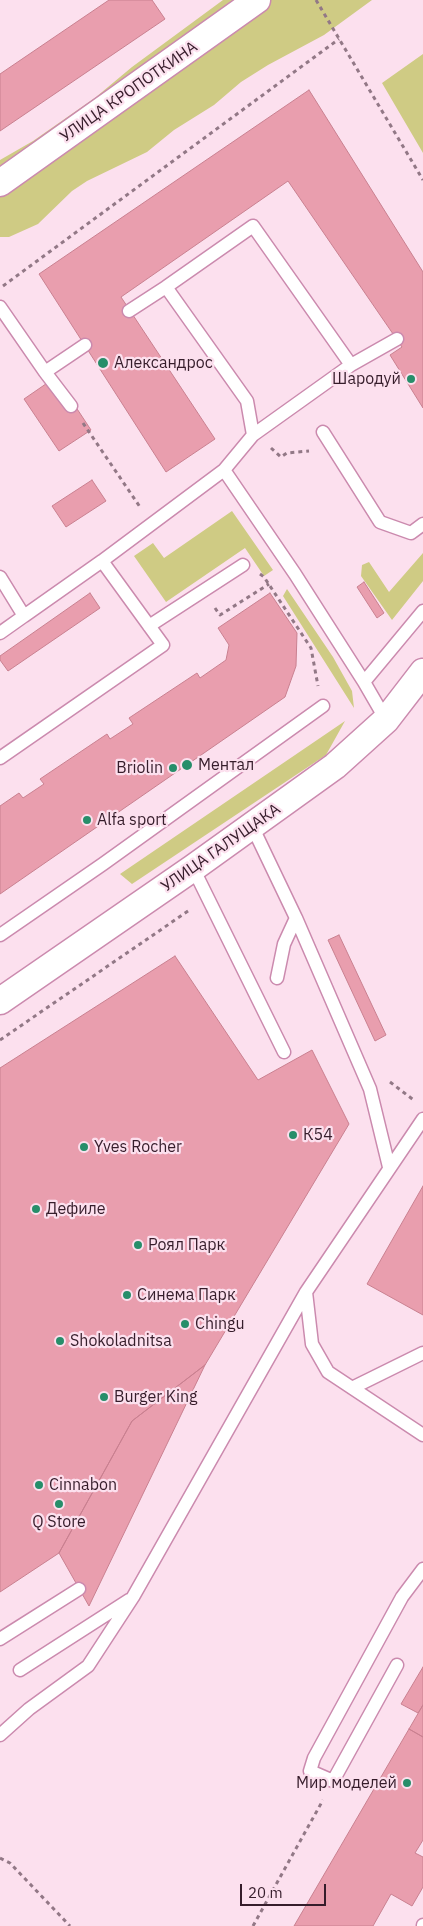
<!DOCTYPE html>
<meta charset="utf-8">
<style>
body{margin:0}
#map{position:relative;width:423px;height:1926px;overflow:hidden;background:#fce0ee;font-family:"IBM Plex Sans",sans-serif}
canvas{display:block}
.scale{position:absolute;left:240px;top:1884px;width:86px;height:22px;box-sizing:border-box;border:2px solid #361d2b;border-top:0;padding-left:6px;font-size:15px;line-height:18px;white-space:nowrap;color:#361d2b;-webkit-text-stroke:4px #fce0ee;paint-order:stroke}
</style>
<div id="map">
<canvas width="423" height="1926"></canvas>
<div class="scale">20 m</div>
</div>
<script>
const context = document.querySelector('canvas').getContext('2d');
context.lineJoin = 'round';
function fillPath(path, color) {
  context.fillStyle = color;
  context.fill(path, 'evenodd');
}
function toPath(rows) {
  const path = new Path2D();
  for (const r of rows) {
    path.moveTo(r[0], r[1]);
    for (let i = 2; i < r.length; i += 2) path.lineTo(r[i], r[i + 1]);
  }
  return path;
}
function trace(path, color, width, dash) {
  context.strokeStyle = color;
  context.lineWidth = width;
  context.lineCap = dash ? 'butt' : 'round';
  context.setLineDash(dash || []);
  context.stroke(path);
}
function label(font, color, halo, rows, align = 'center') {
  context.font = font + ' "IBM Plex Sans",sans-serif';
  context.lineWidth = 4.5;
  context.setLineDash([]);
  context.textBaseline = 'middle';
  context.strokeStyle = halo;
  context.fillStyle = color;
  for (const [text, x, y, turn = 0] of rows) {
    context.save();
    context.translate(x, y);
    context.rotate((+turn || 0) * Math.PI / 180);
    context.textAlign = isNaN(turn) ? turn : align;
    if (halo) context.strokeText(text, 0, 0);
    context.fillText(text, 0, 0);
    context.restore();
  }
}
fillPath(toPath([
 [223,0,372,0,324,35,268,65,241,82,214,105,174,130,147,152,87,181,72,191,38,224,9,237,0,237,0,160,33,141,96,97,132,67],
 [423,54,423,153,382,83],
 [232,511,273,570,264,576,245,548,166,602,134,556,153,543,164,558],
 [423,553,423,581,392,620,361,576,362,565,369,562,389,592],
 [287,589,333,657,352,691,354,708,283,596],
 [345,721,326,755,132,884,120,874]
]), '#cfcb84');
const building = toPath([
 [109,0,152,0,165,19,0,131,0,74,109,0],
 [309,90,423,272,423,408,390,355,402,347,288,181,121,297,215,439,166,472,39,274,309,90],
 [56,377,91,430,59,451,24,399,56,377],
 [92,480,106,501,66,527,52,506,92,480],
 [364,582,384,613,377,618,357,587,364,582],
 [90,593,100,608,8,671,0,660,0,656,90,593],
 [270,593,297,633,296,666,285,697,0,894,0,806,19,793,23,798,44,784,40,779,107,734,110,739,133,724,129,718,197,673,200,678,226,660,229,645,218,628,270,593],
 [339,935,386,1035,375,1041,328,940,339,935],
 [175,956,258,1080,312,1050,349,1124,205,1365,132,1421,59,1553,0,1592,0,1068,175,956],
 [423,1186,423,1315,367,1284,423,1186],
 [205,1365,89,1606,59,1553,132,1421,205,1365],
 [423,1667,423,1705,418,1713,401,1704,423,1667],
 [423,1705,423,1737,409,1729,423,1705],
 [409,1729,423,1737,423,1840,415,1853,423,1857,423,1887,412,1906,391,1894,373,1926,294,1926,409,1729]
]);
fillPath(building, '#e99eae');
trace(building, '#c98090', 1);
const service = toPath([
 [0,307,45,372,85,345],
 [129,311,166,287],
 [351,365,397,339],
 [45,372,71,406],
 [323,432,380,522,411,533,423,524],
 [224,470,295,574,364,682],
 [102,561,224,470,253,435,247,401,166,287,253,226,351,365,253,435],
 [0,577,24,616,0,633],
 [149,626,243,565],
 [386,720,364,682,423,611],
 [0,758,163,645,102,561,24,616],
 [252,826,296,918,370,1089,389,1167],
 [193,868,284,1052],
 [0,935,103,864,323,706],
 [277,978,284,944,296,918],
 [306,1292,312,1344,328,1372,423,1435],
 [352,1388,423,1353],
 [0,1639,79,1589],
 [397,1665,333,1781,310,1771,314,1758,402,1597,423,1569],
 [20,1670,129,1600],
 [0,1735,29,1709,88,1666,133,1597,306,1292,423,1119],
 [423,1926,423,1925]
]);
const minor = toPath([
 [0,183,257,0],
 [0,1001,193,868,335,766,386,720,423,672]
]);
trace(service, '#cb8aae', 15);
trace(minor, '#cb8aae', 29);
trace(toPath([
 [316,0,423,180],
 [3,286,339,39],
 [83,423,140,507],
 [271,448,281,457,287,453,309,451],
 [260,574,264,577,311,648,318,686],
 [215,608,220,615,269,584],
 [0,1040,191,909],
 [390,1082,415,1101],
 [0,1858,10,1863,70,1926],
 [253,1926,323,1800]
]), '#927886', 3, [4, 4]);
trace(service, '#fff', 12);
trace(minor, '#fff', 26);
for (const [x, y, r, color] of [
 [103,363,6,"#278e6a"],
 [411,379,5,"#278e6a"],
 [187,765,6,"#278e6a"],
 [173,768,5,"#278e6a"],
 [87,820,5,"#278e6a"],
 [293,1135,5,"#278e6a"],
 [84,1147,5,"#278e6a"],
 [36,1209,5,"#278e6a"],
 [138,1245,5,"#278e6a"],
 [127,1295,5,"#278e6a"],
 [185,1324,5,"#278e6a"],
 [60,1341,5,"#278e6a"],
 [104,1397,5,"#278e6a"],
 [39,1485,5,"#278e6a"],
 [59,1504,5,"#278e6a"],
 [407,1783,5,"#278e6a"]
]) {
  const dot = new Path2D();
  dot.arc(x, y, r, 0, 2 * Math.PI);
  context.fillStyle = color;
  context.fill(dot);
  trace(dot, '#fce0ee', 2);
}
label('16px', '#361d2b', '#fce0ee', [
 ["УЛИЦА КРОПОТКИНА",129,92,-35],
 ["УЛИЦА ГАЛУЩАКА",221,848,-35]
]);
label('16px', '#361d2b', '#fce0ee', [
 ["Александрос",114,363],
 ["Шародуй",401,379,"right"],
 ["Ментал",198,765],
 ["Briolin",163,768,"right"],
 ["Alfa sport",97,820],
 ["К54",303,1135],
 ["Yves Rocher",94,1147],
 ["Дефиле",46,1209],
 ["Роял Парк",148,1245],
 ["Синема Парк",137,1295],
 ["Chingu",195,1324],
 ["Shokoladnitsa",70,1341],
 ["Burger King",114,1397],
 ["Cinnabon",49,1485],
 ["Q Store",59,1522,"center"],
 ["Мир моделей",397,1783,"right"]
], 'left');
</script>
